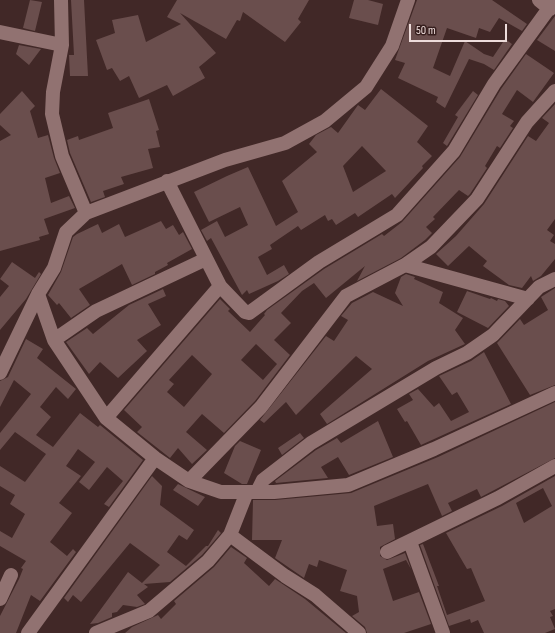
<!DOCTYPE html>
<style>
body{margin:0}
#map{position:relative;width:555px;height:633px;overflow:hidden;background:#412827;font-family:"Sofia Sans Condensed",sans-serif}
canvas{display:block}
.scale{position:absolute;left:409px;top:24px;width:98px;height:18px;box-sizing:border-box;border:2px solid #eddcdb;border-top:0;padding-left:5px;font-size:12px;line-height:14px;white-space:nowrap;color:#eddcdb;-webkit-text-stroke:3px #361e1d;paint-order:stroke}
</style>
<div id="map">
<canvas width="555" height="633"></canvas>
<div class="scale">50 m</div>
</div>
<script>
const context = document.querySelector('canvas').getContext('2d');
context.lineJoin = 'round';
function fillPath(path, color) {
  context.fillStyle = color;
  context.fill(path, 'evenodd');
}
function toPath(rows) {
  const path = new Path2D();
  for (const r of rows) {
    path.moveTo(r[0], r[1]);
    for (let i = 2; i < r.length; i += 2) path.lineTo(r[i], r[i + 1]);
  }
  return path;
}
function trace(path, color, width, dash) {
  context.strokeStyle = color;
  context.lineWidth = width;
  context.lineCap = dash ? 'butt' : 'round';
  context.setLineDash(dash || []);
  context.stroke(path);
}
fillPath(toPath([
 [30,0,42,2,35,31,23,28],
 [71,0,84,0,88,76,70,76,69,55,74,55],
 [177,0,309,0,298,19,301,22,285,42,243,12,240,21,237,20,226,39,180,13,216,53,199,67,205,78,173,96,167,85,139,98,129,76,120,81,112,68,107,70,96,40,115,33,112,20,138,15,146,42,181,24,167,17],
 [354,0,368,0,383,4,378,25,349,18],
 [417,0,492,0,527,24,522,31,499,18,490,32,479,28,476,38,447,28,433,68,450,76,465,41,484,54,493,57,505,39,512,44,494,70,484,64,469,59,445,108,436,102,438,97,398,78,405,63,395,60],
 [555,16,555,51,537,40],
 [19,45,41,49,29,65,16,54],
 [526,54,554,73,533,102,517,90,502,114,514,121,510,126,513,128,500,148,497,146,485,166,487,168,470,194,468,196,459,190,433,217,435,219,426,227,432,233,425,240,401,258,357,281,365,266,326,298,314,283,302,291,281,313,291,323,274,340,290,355,255,401,224,433,202,414,186,432,207,450,192,464,178,448,170,458,137,432,142,427,124,410,220,299,230,309,228,311,250,332,265,315,264,314,267,310,324,269,382,234,384,236,402,222,460,157,501,89],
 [256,344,277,364,263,380,241,360],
 [192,355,212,374,184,407,167,392,174,384,169,380],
 [381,89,428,126,417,142,432,156,422,166,423,168,395,198,392,194,358,217,355,213,336,225,332,219,328,221,325,215,301,230,298,226,270,245,272,249,258,257,267,275,284,265,289,274,278,281,249,294,247,290,242,295,211,238,207,241,201,230,217,221,225,237,248,225,240,207,209,222,194,192,227,176,248,167,276,226,298,212,282,181,317,152,309,144,316,135,331,127,338,133,358,105,365,110],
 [362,146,386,171,353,192,343,166],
 [22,91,35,106,30,111,38,138,48,135,54,158,60,173,45,178,51,203,69,196,75,208,44,219,49,234,39,237,40,240,0,251,0,141,11,135,0,125,0,114],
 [473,91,478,95,447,146,443,143,458,117,455,115],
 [149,99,159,130,156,131,160,147,148,149,153,168,121,177,124,184,103,191,105,197,91,202,70,153,67,140,78,136,79,140,113,128,108,113],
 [555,104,555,219,547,230,554,235,550,241,555,244,555,259,541,276,533,281,531,276,522,288,509,285,483,266,487,261,469,246,448,266,436,254,456,236,484,204,528,136,536,141,549,123,542,118],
 [161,221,166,229,173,225,179,235,183,232,192,249,167,263,168,265,155,272,155,274,132,285,122,264,79,289,90,305,71,318,59,303,57,305,48,295,61,272,73,237,77,234,98,224,102,233,119,224,125,237],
 [12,262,35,278,39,272,41,274,26,299,0,330,0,297,9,286,0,279],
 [406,274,415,277,414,279,443,292,439,303,463,318,455,330,465,344,428,361,327,424,320,414,372,369,356,356,296,415,286,402,264,423,260,420,326,336,334,341,348,320,341,316,352,303,373,292,403,306,395,293,401,277],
 [555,288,555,385,530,395,497,343,520,319,524,325,548,310,541,297],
 [163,289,166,296,148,304,161,325,137,340,147,351,118,378,100,362,89,374,66,342,87,328,93,334,129,305],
 [467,291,490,299,491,298,497,301,498,299,505,301,509,306,488,328,457,312],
 [26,339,43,349,37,358,76,389,68,399,56,387,40,407,51,417,36,435,53,447,80,413,98,427,100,425,143,460,109,507,104,504,123,481,107,467,89,490,79,482,95,462,78,449,66,466,81,476,59,503,72,513,50,542,67,556,73,549,76,552,40,601,31,595,16,633,0,633,0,616,19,579,23,569,21,568,26,561,0,546,0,531,12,538,25,514,10,504,15,495,0,486,0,466,25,482,46,454,15,432,0,450,0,433,31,394,14,380,0,407,0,381,8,377],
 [484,352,511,404,421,445,407,421,405,422,397,409,413,400,409,394,418,389,434,407,439,403,451,421,469,412,457,392,452,395,439,376,471,361],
 [555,402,555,458,481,497,477,489,448,503,452,511,442,516,428,484,374,506,377,526,393,524,395,539,380,547,380,556,387,560,405,553,411,569,406,560,383,569,393,601,419,592,431,624,404,633,367,633,365,627,352,616,359,612,357,596,340,591,347,570,319,560,317,567,309,564,304,578,275,558,282,540,252,540,253,500,275,500,351,493,438,457],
 [378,421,393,457,349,475,338,457,321,467,328,478,276,483,275,481,316,450,337,438,341,443],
 [300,433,304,438,282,455,278,448],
 [240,441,261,450,247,484,242,484,224,473,235,446],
 [152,476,162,486,160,505,194,530,187,540,179,535,167,552,186,566,206,546,208,546,218,530,221,533,202,555,170,582,144,584,148,587,137,595,145,604,137,607,123,605,117,612,112,613,112,617,98,623,90,624,128,572,142,583,160,565,130,543,81,602,73,595,68,602,64,598],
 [555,476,555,609,550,611,553,616,550,617,555,629,545,633,484,633,478,620,471,623,470,619,449,626,420,545,423,544,439,586,437,586,447,615,485,601,471,568,467,569,446,533,502,506],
 [543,488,552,506,524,523,516,503],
 [178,484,205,497,198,506,173,490],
 [231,547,247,558,244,563,269,586,275,579,305,599,346,633,125,633,132,627,158,615,161,619,176,604,174,601,214,567]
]), '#6a4e4d');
trace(toPath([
 [61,0,62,45,53,92,52,114,62,156,86,213],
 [539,0,550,9],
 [0,32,62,45],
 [167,181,220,286,245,312,249,313,319,262,397,215,454,151,494,84,555,0],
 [405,265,528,299],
 [38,294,54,340,106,418,155,458,189,481,221,492,274,492,348,485,434,449,555,393],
 [54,340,96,311,206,259],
 [0,373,38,294,54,268,66,232,86,213,225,160,285,143,325,121,366,87,392,46,408,0],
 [106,418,220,286],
 [189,481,261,407,346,296,405,265,431,247,477,199,527,122,555,91],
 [257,492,263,480,311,443,436,368,467,353,493,335,539,287,555,279],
 [230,535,285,576,315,595,359,633],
 [410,542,443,633],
 [387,552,498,498,555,466],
 [0,599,11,575],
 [28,633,155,458],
 [96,633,149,611,208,561,230,535,247,492]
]), '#917271', 14);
</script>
